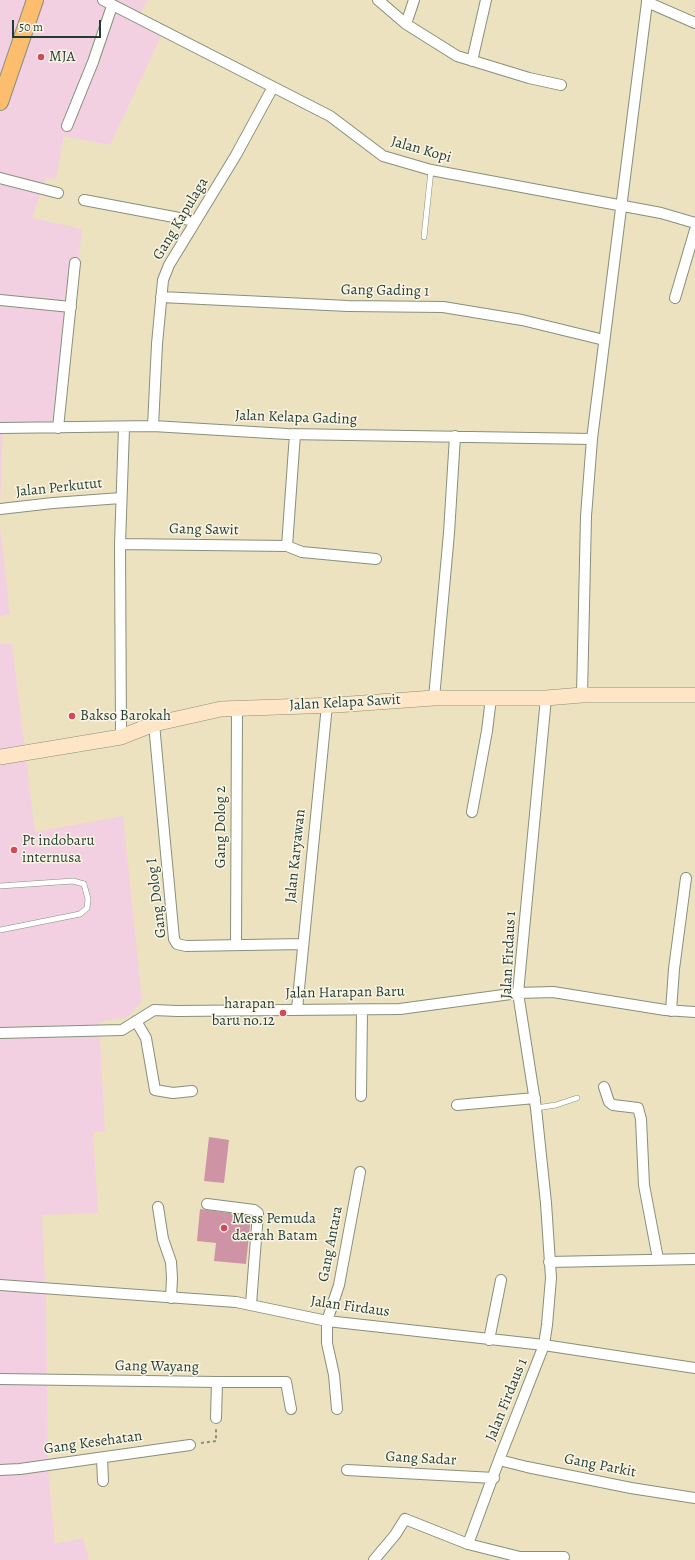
<!DOCTYPE html>
<style>
body{margin:0}
#map{position:relative;width:695px;height:1560px;overflow:hidden;background:#ece2c0;font-family:Alegreya,serif}
canvas{display:block}
.scale{position:absolute;left:12px;top:20px;width:89px;height:18px;box-sizing:border-box;border:2px solid #1f3d34;border-top:0;padding-left:5px;font-size:12px;line-height:14px;white-space:nowrap;color:#1f3d34;-webkit-text-stroke:3px #fcf5e5;paint-order:stroke}
</style>
<div id="map">
<canvas width="695" height="1560"></canvas>
<div class="scale">50 m</div>
</div>
<script>
const context = document.querySelector('canvas').getContext('2d');
context.lineJoin = 'round';
function fillPath(path, color) {
  context.fillStyle = color;
  context.fill(path, 'evenodd');
}
function toPath(rows) {
  const path = new Path2D();
  for (const r of rows) {
    path.moveTo(r[0], r[1]);
    for (let i = 2; i < r.length; i += 2) path.lineTo(r[i], r[i + 1]);
  }
  return path;
}
function trace(path, color, width, dash) {
  context.strokeStyle = color;
  context.lineWidth = width;
  context.lineCap = dash ? 'butt' : 'round';
  context.setLineDash(dash || []);
  context.stroke(path);
}
function label(font, color, halo, rows, align = 'center') {
  context.font = font + ' Alegreya,serif';
  context.lineWidth = 3;
  context.setLineDash([]);
  context.textBaseline = 'middle';
  context.strokeStyle = halo;
  context.fillStyle = color;
  for (const [text, x, y, turn = 0] of rows) {
    context.save();
    context.translate(x, y);
    context.rotate((+turn || 0) * Math.PI / 180);
    context.textAlign = isNaN(turn) ? turn : align;
    if (halo) context.strokeText(text, 0, 0);
    context.fillText(text, 0, 0);
    context.restore();
  }
}
fillPath(toPath([
 [0,0,148,0,140,13,162,34,110,145,64,136,56,179,46,178,32,218,82,229,60,424,3,424,0,508],
 [0,527,10,614,0,616],
 [0,644,12,644,35,832,123,816,142,1001,128,1017,99,1022,105,1131,93,1132,98,1213,42,1215,46,1297,48,1471,55,1544,83,1538,89,1560,0,1560]
]), '#f2cfe1');
fillPath(toPath([
 [209,1137,229,1140,224,1183,204,1181],
 [200,1209,251,1216,246,1264,214,1261,216,1243,197,1241]
]), '#ce93a5');
const lane = toPath([
 [424,237,431,170],
 [0,886,73,881,84,884,88,899,87,908,80,914,0,930],
 [536,1108,556,1105,577,1098]
]);
const street = toPath([
 [103,0,330,116,383,156,431,170,661,213,695,223],
 [378,0,406,24,414,0],
 [647,0,647,2,695,23],
 [406,24,457,56,529,78,561,85],
 [472,61,486,0],
 [67,126,93,62,112,6],
 [0,178,58,193],
 [84,200,195,221],
 [161,297,348,306,443,307,522,320,604,340],
 [675,298,695,230],
 [0,300,71,307],
 [153,426,157,344,163,280,169,265,236,155,273,87],
 [0,428,153,426,287,434,592,439],
 [58,428,75,263],
 [0,509,53,503,121,498],
 [120,544,287,546,302,552,376,559],
 [287,546,295,434],
 [582,695,586,516,592,439,647,2],
 [434,698,449,533,455,436],
 [154,724,174,939,177,944,186,946,303,944],
 [121,737,120,544,124,428],
 [472,812,487,731,491,698],
 [236,945,237,708],
 [297,1009,327,705],
 [671,1011,674,969,686,878],
 [136,1021,146,1038,155,1090,173,1093,192,1091],
 [0,1033,122,1030,154,1010,177,1011,400,1009,518,993,553,992,665,1010,695,1012],
 [604,1087,609,1102,613,1105,638,1108,641,1119,644,1185,658,1259],
 [361,1096,362,1010],
 [457,1105,535,1098],
 [207,1204,254,1210,258,1213,251,1304],
 [158,1207,163,1239,171,1262,172,1278,171,1298],
 [549,1262,695,1259],
 [0,1285,236,1302,327,1321,544,1345,695,1368],
 [489,1340,501,1280],
 [0,1379,217,1382,286,1382,291,1409],
 [337,1409,334,1375,327,1343,327,1321,339,1285,360,1172],
 [216,1418,217,1382],
 [102,1458,103,1481],
 [499,1460,527,1467,631,1488,695,1498],
 [0,1470,20,1469,190,1445],
 [347,1470,494,1478],
 [468,1544,499,1460,544,1345,547,1325,551,1278,546,1203,536,1108,518,993,546,698],
 [374,1560,395,1535,405,1519,468,1544,520,1557,564,1557,563,1560]
]);
const secondary = toPath([
 [0,757,121,737,154,724,221,709,336,705,434,698,546,698,582,695,695,695]
]);
const primary = toPath([
 [0,102,35,0]
]);
trace(lane, '#86907a', 6);
trace(street, '#86907a', 12);
trace(secondary, '#86907a', 16);
trace(primary, '#86907a', 18);
trace(toPath([
 [201,1443,216,1441,216,1429]
]), '#86907a', 2, [3, 3]);
trace(lane, '#fff', 5);
trace(street, '#fff', 10);
trace(secondary, '#fee5c5', 15);
trace(primary, '#fcbd6f', 16);
for (const [x, y, r, color] of [
 [41,57,4,"#d1495b"],
 [72,716,4,"#d1495b"],
 [14,850,4,"#d1495b"],
 [283,1013,4,"#d1495b"],
 [224,1228,4,"#d1495b"]
]) {
  const dot = new Path2D();
  dot.arc(x, y, r, 0, 2 * Math.PI);
  context.fillStyle = color;
  context.fill(dot);
  trace(dot, '#fcf5e5', 1.5);
}
label('15px', '#1f3d34', '#fcf5e5', [
 ["MJA",49,57],
 ["Bakso Barokah",80,716],
 ["Pt indobaru",22,841],
 ["internusa",22,858],
 ["harapan",275,1004,"right"],
 ["baru no.12",275,1021,"right"],
 ["Mess Pemuda",232,1219],
 ["daerah Batam",232,1236]
], 'left');
label('15px', '#1f3d34', '#fcf5e5', [
 ["Jalan Kopi",421,150,16],
 ["Gang Kapulaga",181,219,-59],
 ["Gang Gading 1",385,291,1],
 ["Jalan Kelapa Gading",296,418,2],
 ["Jalan Perkutut",59,488,-6],
 ["Gang Sawit",204,530,1],
 ["Jalan Kelapa Sawit",345,703,-3],
 ["Gang Dolog 2",221,827,-90],
 ["Jalan Karyawan",296,856,-84],
 ["Gang Dolog I",157,898,-97],
 ["Jalan Firdaus 1",509,955,-87],
 ["Jalan Harapan Baru",345,993,-1],
 ["Gang Antara",331,1244,-79],
 ["Jalan Firdaus",350,1307,8],
 ["Gang Wayang",157,1367,1],
 ["Jalan Firdaus 1",507,1400,-68],
 ["Gang Kesehatan",93,1443,-8],
 ["Gang Sadar",421,1459,3],
 ["Gang Parkit",600,1466,11]
]);
</script>
